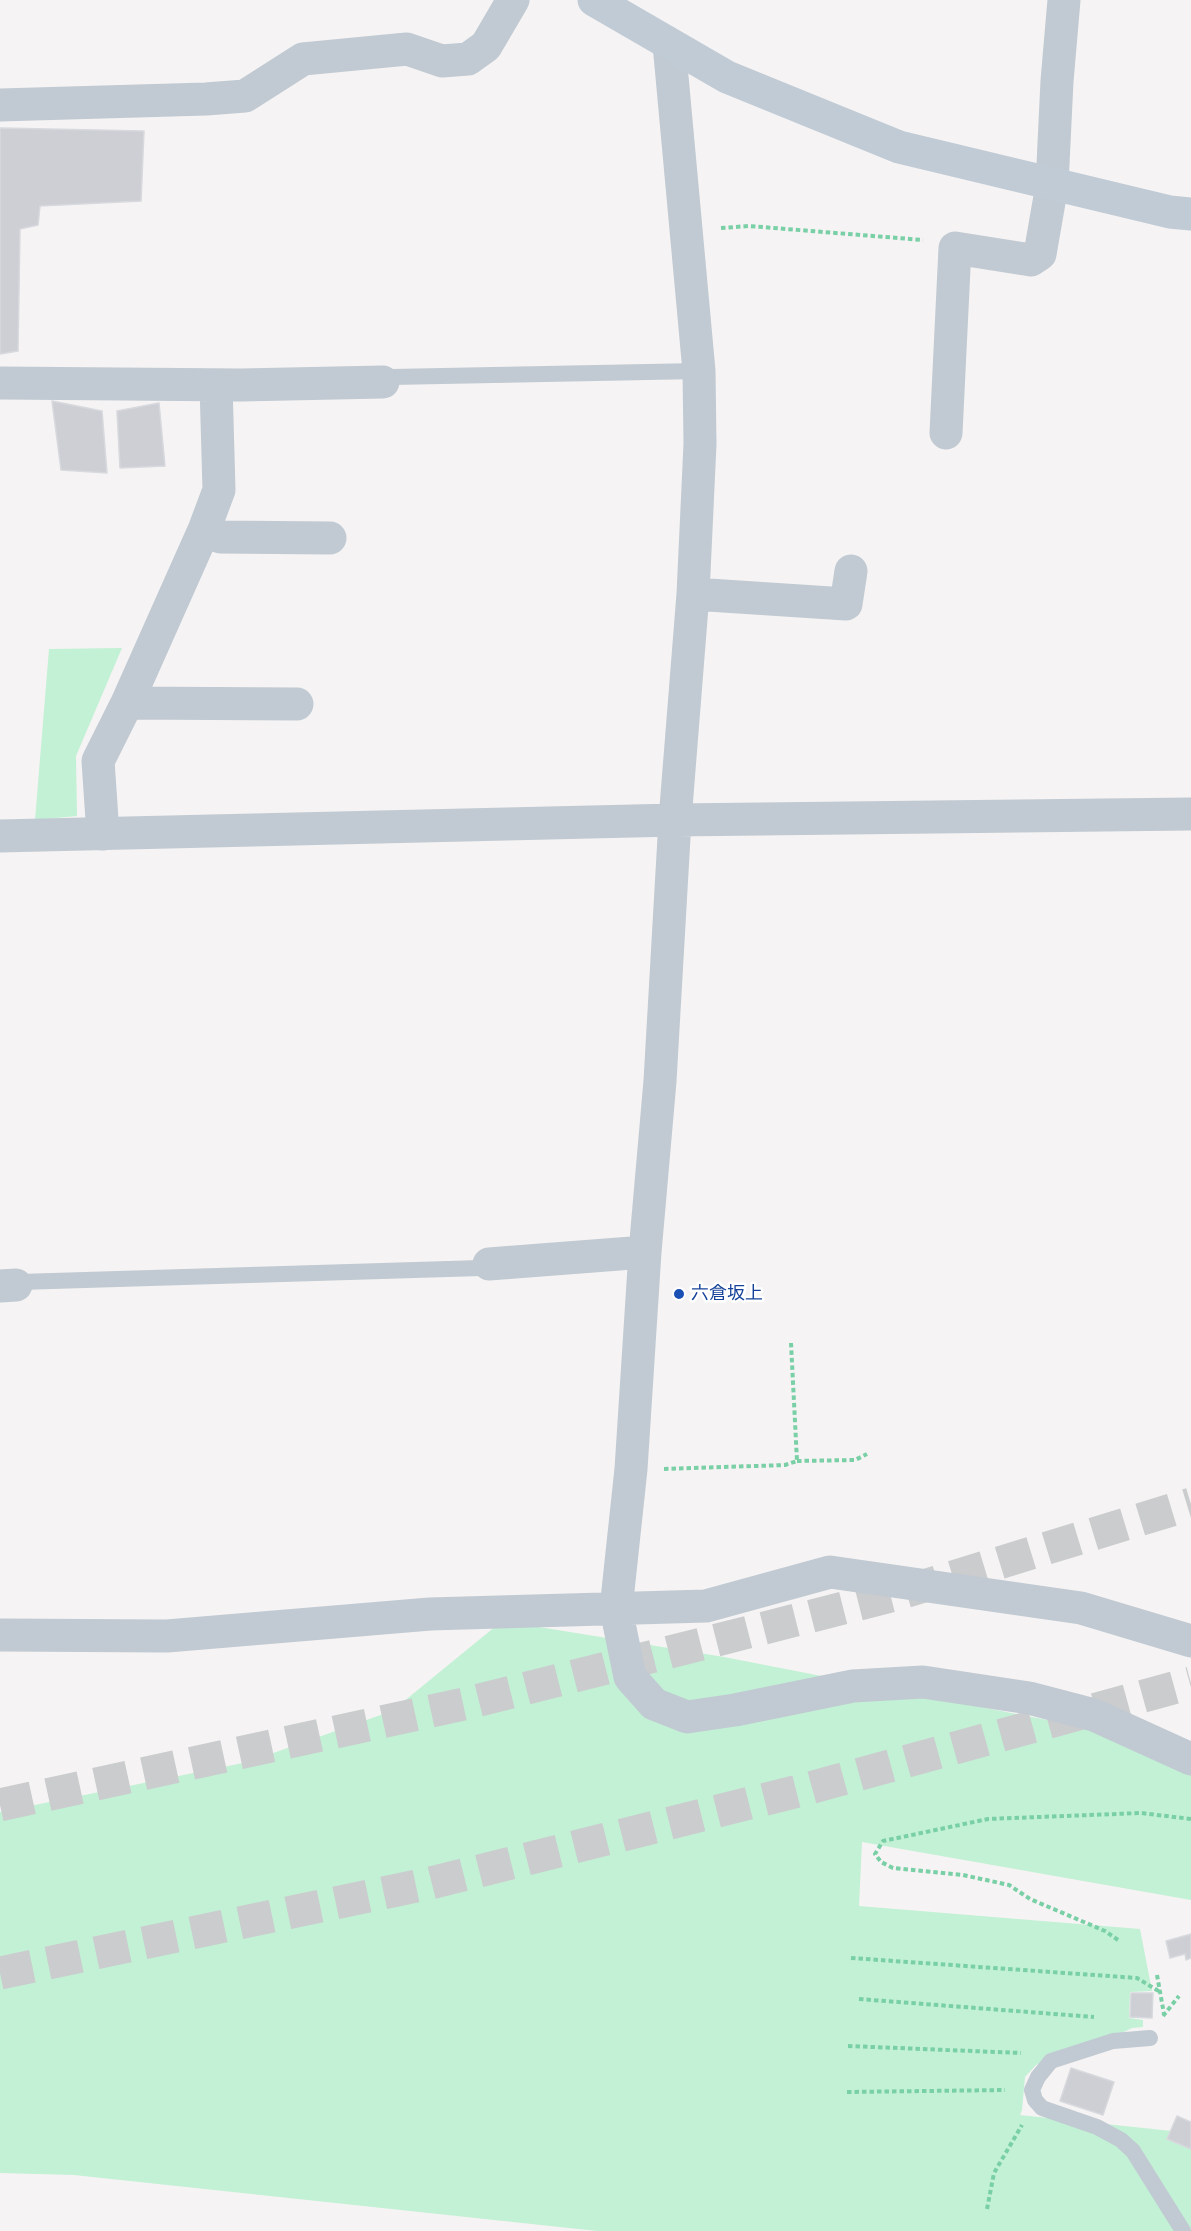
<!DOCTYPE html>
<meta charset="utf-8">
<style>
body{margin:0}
canvas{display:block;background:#f5f3f3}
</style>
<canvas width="1191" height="2231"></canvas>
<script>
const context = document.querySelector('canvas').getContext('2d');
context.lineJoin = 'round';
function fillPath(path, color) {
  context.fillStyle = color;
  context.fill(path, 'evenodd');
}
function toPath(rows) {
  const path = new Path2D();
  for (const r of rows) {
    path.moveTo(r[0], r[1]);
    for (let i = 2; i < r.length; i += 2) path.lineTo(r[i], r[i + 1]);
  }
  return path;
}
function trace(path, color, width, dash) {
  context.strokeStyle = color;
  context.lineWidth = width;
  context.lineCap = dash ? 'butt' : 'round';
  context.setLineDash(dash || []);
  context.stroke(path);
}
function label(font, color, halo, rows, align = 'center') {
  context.font = font + ' "DejaVu Sans","Noto Sans JP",sans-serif';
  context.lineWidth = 5;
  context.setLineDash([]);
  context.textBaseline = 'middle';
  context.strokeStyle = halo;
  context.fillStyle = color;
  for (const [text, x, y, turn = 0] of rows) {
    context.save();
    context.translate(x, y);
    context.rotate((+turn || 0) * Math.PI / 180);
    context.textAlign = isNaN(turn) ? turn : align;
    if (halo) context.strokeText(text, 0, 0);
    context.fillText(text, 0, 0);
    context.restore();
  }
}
fillPath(toPath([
 [122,648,76,756,77,816,35,820,49,649],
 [502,1621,724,1657,1191,1748,1191,1900,862,1842,859,1906,1140,1929,1152,1991,1130,1992,1129,2018,1143,2020,1143,2027,1132,2028,1109,2039,1061,2052,1036,2065,1025,2077,1022,2110,1020,2115,1191,2133,1191,2231,597,2231,74,2175,0,2173,0,1812,248,1762,392,1711]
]), '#c3f1d5');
const building = toPath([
 [0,128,144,131,141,201,40,206,38,225,20,229,18,351,0,354,0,128],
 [52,401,102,411,107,473,61,470,52,401],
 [159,403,165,466,120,468,117,411,159,403],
 [1191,1934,1191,1958,1186,1960,1185,1954,1170,1958,1166,1941,1191,1934],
 [1131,1993,1153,1993,1152,2018,1130,2017,1131,1993],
 [1071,2068,1114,2082,1103,2115,1060,2101,1071,2068],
 [1177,2116,1191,2122,1191,2149,1167,2139,1177,2116]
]);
fillPath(building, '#cdcfd5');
trace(building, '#d7d9de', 1.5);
trace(toPath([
 [0,1805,464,1704,891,1596,1191,1504],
 [0,1973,431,1883,806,1789,1191,1683]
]), '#caccce', 33, [33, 16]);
trace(toPath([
 [721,228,749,226,923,240],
 [797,1461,855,1460,867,1454],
 [664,1469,785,1465,797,1461,791,1343],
 [1118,1940,1105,1931,1030,1899,1009,1885,963,1875,893,1868,881,1862,875,1854,883,1841,988,1819,1141,1813,1191,1819],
 [851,1958,1137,1978,1160,1992],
 [1157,1975,1164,2014],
 [859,1999,1094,2017],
 [1163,2016,1179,1996],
 [848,2046,1021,2053],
 [847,2092,1005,2090],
 [987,2209,994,2173,1022,2125]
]), '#7ad0a6', 4, [4.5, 3]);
trace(toPath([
 [383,382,391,377,699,371],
 [16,1285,19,1282,481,1268,489,1264],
 [1150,2038,1113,2041,1051,2061,1038,2077,1032,2090,1035,2100,1042,2108,1097,2127,1121,2140,1133,2151,1183,2231]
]), '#c1cad2', 16);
trace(toPath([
 [669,44,699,371,700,444,693,594,675,820,660,1081,645,1252,631,1469,616,1609,630,1677,654,1704,687,1717,735,1710,853,1686,923,1682,1029,1698,1094,1715,1191,1759],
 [0,105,206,99,245,96,303,59,407,49,442,61,468,59,486,46,513,0],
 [0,383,241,385,383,382],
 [946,433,955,248,1031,260,1040,254,1052,185,1057,81,1064,0],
 [204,530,220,537,330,538],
 [693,594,846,604,851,571],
 [127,703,297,704],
 [103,834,98,761,127,703,204,530,219,490,216,385],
 [0,836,675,820,1191,814],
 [489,1264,645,1252],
 [0,1286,16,1285],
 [0,1635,167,1636,430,1614,706,1606,830,1572,1081,1608,1191,1641]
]), '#c1cad2', 33);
trace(toPath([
 [594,0,727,77,899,147,1170,212,1191,214]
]), '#c1cbd6', 33);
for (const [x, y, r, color] of [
 [679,1294,6,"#1a4fb4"]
]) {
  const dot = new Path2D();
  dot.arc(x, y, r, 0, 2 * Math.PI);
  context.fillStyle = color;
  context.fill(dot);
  trace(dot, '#fff', 2);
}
label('18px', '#164399', '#fff', [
 ["六倉坂上",691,1294]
], 'left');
</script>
